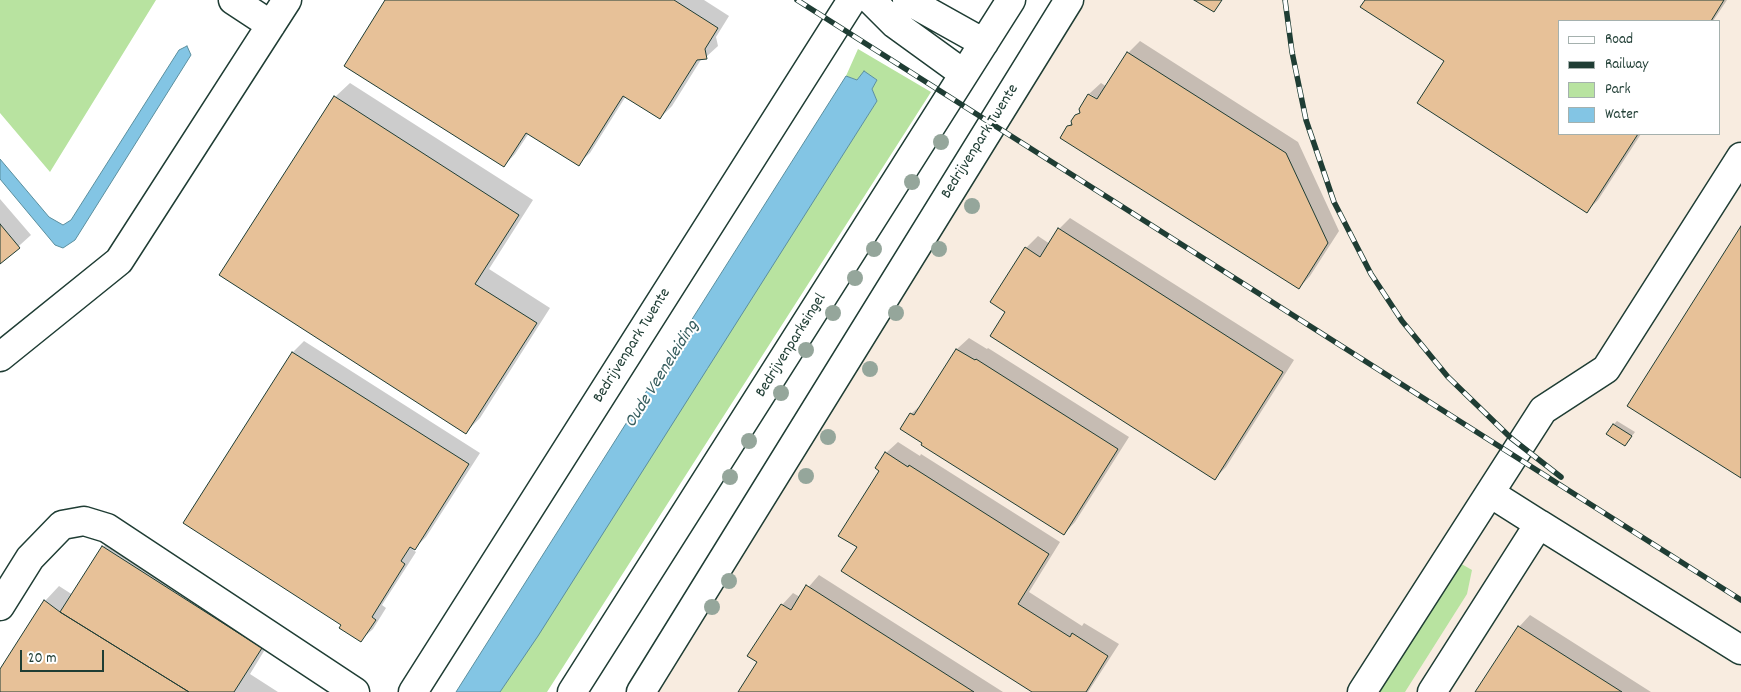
<!DOCTYPE html>
<style>
body{margin:0}
#map{position:relative;width:1741px;height:692px;overflow:hidden;background:#fff;font-family:Dekko,sans-serif}
canvas{display:block}
.legend{position:absolute;left:1558px;top:20px;width:162px;height:115px;box-sizing:border-box;background:#fff;border:1px solid #a5b1ae;margin:0;padding:6px 9px;list-style:none;font-size:15px;color:#1f3d34}
.legend li{display:flex;align-items:center;gap:10px;height:25px}
.legend b{width:25px;border:1px solid #a5b1ae}
.scale{position:absolute;left:20px;top:650px;width:84px;height:22px;box-sizing:border-box;border:2px solid #1f3d34;border-top:0;padding-left:6px;font-size:15px;line-height:18px;white-space:nowrap;color:#1f3d34;-webkit-text-stroke:4px #fff;paint-order:stroke}
</style>
<div id="map">
<canvas width="1741" height="692"></canvas>
<ul class="legend">
<li><b style="height:6px;background:#fff"></b>Road</li>
<li><b style="height:6px;background:#1f3d34"></b>Railway</li>
<li><b style="height:14px;background:#b8e3a0"></b>Park</li>
<li><b style="height:14px;background:#83c5e4"></b>Water</li>
</ul>
<div class="scale">20 m</div>
</div>
<script>
const context = document.querySelector('canvas').getContext('2d');
context.lineJoin = 'round';
function fillPath(path, color) {
  context.fillStyle = color;
  context.fill(path, 'evenodd');
}
function toPath(rows) {
  const path = new Path2D();
  for (const r of rows) {
    path.moveTo(r[0], r[1]);
    for (let i = 2; i < r.length; i += 2) path.lineTo(r[i], r[i + 1]);
  }
  return path;
}
function trace(path, color, width, dash) {
  context.strokeStyle = color;
  context.lineWidth = width;
  context.lineCap = dash ? 'butt' : 'round';
  context.setLineDash(dash || []);
  context.stroke(path);
}
function label(font, color, halo, rows, align = 'center') {
  context.font = font + ' Dekko,sans-serif';
  context.lineWidth = 4;
  context.setLineDash([]);
  context.textBaseline = 'middle';
  context.strokeStyle = halo;
  context.fillStyle = color;
  for (const [text, x, y, turn = 0] of rows) {
    context.save();
    context.translate(x, y);
    context.rotate((+turn || 0) * Math.PI / 180);
    context.textAlign = isNaN(turn) ? turn : align;
    if (halo) context.strokeText(text, 0, 0);
    context.fillText(text, 0, 0);
    context.restore();
  }
}
fillPath(toPath([
 [1059,0,1741,0,1741,692,657,692],
 [1560,21,1720,21,1720,134,1560,134]
]), '#f8ece0');
fillPath(toPath([
 [0,0,156,0,50,172,0,113],
 [858,49,931,92,547,692,500,692,877,101,872,89,877,80,864,72,857,80,846,76],
 [1458,562,1472,570,1467,594,1405,692,1375,692]
]), '#b8e3a0');
const water = toPath([
 [187,46,191,55,75,240,63,248,55,245,0,179,0,159,49,217,63,225,71,220,179,50,187,46],
 [864,71,877,80,872,89,877,101,538,636,500,692,456,692,846,76,857,80,864,71]
]);
fillPath(water, '#83c5e4');
trace(water, '#5b8f9e', 1);
fillPath(toPath([
 [387,0,704,0,729,16,716,37,718,46,706,57,702,58,672,106,660,118,626,96,590,153,578,164,529,133,515,154,504,166],
 [1366,0,1727,0,1713,21,1560,21,1560,134,1641,134,1598,200,1587,211,1446,60],
 [1140,41,1298,142,1339,231,1310,276,1299,288,1068,127,1081,111,1089,94,1101,83,1107,87,1128,53],
 [1090,94,1103,102,1090,97],
 [350,83,533,200,489,269,550,308,480,418,466,432,335,97],
 [0,199,31,235,0,263],
 [1070,218,1294,360,1226,467,1215,478,992,302,1026,248,1038,236,1050,244,1059,229],
 [969,338,987,349,988,348,1129,437,1075,522,1064,534,911,414,923,403,957,349],
 [304,341,480,453,426,537,413,550,416,552,382,605,386,608,373,629,361,640,343,624,184,523,293,352],
 [1617,421,1635,432,1625,445,1614,424],
 [898,442,920,456,921,454,1060,542,1029,592,1082,626,1084,623,1119,644,1088,692,1035,692,858,547,886,453],
 [117,533,275,633,250,674,278,692,0,692,0,671,45,601,59,586,73,595,103,547],
 [819,575,1003,692,740,692,759,662,782,605,793,593,800,597],
 [1530,615,1651,692,1477,692,1519,627]
]), '#0003');
const building = toPath([
 [385,0,674,0,718,28,705,49,707,59,697,60,660,119,623,96,579,166,526,133,504,167,344,66,385,0],
 [1194,0,1222,0,1214,12,1194,0],
 [1365,0,1724,0,1711,21,1560,21,1560,134,1638,134,1587,213,1417,103,1444,61,1360,7,1365,0],
 [1127,52,1286,153,1328,243,1299,289,1060,138,1067,126,1072,125,1071,121,1075,115,1080,113,1079,109,1088,94,1097,99,1127,52],
 [334,96,519,215,475,284,537,323,466,434,219,275,334,96],
 [0,224,20,248,0,264,0,224],
 [1741,226,1741,478,1627,406,1741,226],
 [1058,228,1283,372,1215,480,990,336,1005,312,990,302,1025,247,1040,257,1058,228],
 [956,349,975,360,976,359,1118,449,1064,535,921,445,922,443,900,429,910,413,914,415,956,349],
 [292,352,469,464,415,550,410,547,401,561,405,564,372,617,376,620,361,642,339,628,341,625,183,523,292,352],
 [1613,424,1632,436,1625,446,1606,434,1613,424],
 [885,452,908,467,909,465,1049,554,1018,604,1070,637,1072,633,1108,656,1086,692,1032,692,841,571,857,547,838,536,879,471,875,468,885,452],
 [102,546,262,648,234,692,189,692,60,612,102,546],
 [806,585,974,692,738,692,757,662,747,656,781,604,791,610,806,585],
 [44,600,60,612,189,692,0,692,0,669,44,600],
 [1518,626,1622,692,1475,692,1518,626]
]);
fillPath(building, '#e7c198');
trace(building, '#1f3d34', 1);
const minor = toPath([
 [233,0,271,25],
 [871,0,895,24,964,74],
 [907,0,984,43],
 [0,357,119,261,287,0],
 [1539,524,1741,650],
 [0,606,30,558,62,525,84,521,107,528,355,692],
 [413,692,852,0],
 [572,692,1011,0],
 [641,692,1069,0],
 [1362,692,1543,410,1606,369,1741,157],
 [1432,692,1539,524,1490,493]
]);
trace(minor, '#1f3d34', 31);
trace(minor, '#fff', 28);
const rail = toPath([
 [797,0,1741,600],
 [1285,0,1292,52,1306,120,1334,202,1371,274,1402,321,1448,377,1511,438,1561,477]
]);
trace(rail, '#1f3d34', 5.5);
trace(rail, '#fff', 4, [11]);
context.fillStyle = '#95a69b';
for (const [x, y] of [
 [941,142],
 [912,182],
 [972,206],
 [874,249],
 [939,249],
 [855,278],
 [833,313],
 [896,313],
 [806,350],
 [870,369],
 [781,393],
 [828,437],
 [749,441],
 [806,476],
 [730,477],
 [729,581],
 [712,607]
]) {
  context.beginPath();
  context.arc(x, y, 8, 0, 2 * Math.PI);
  context.fill();
}
label('16px', '#1f3d34', '#fff', [
 ["Bedrijvenpark Twente",981,142,-58],
 ["Bedrijvenpark Twente",633,346,-58],
 ["Bedrijvenparksingel",792,346,-58]
]);
label('italic 18px', '#385f60', '#fff', [
 ["Oude Veeneleiding",663,375,-58]
]);
</script>
